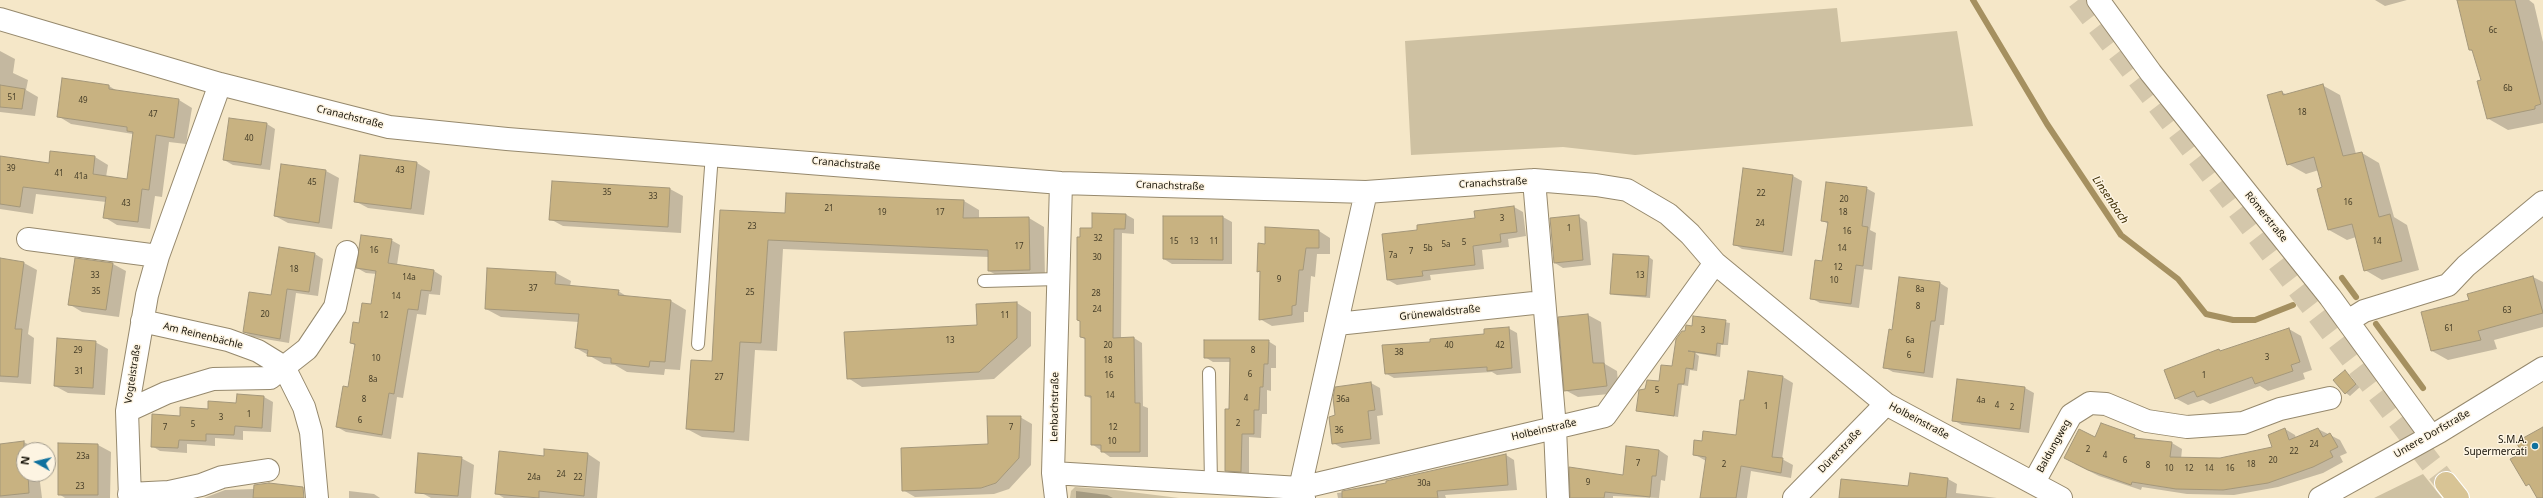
<!DOCTYPE html>
<meta charset="utf-8">
<style>
body{margin:0}
#map{position:relative;width:2543px;height:498px;overflow:hidden;background:#f5e7c8;font-family:"Noto Sans",sans-serif}
canvas{display:block}
.north{position:absolute;left:16px;top:442px;width:40px;height:40px;box-sizing:border-box;background:#fdf4e2;border:1px solid #a19a8b;border-radius:50%;rotate:278deg;font-size:11px;font-weight:700;line-height:16px;text-align:center;color:#181409}
.north::after{content:'';display:block;margin:auto;width:14px;height:18px;background:#0f719e;clip-path:polygon(50% 0,100% 100%,50% 72%,0 100%)}
</style>
<div id="map">
<canvas width="2543" height="498"></canvas>
<div class="north">N</div>
</div>
<script>
const context = document.querySelector('canvas').getContext('2d');
context.lineJoin = 'round';
function fillPath(path, color) {
  context.fillStyle = color;
  context.fill(path, 'evenodd');
}
function toPath(rows) {
  const path = new Path2D();
  for (const r of rows) {
    path.moveTo(r[0], r[1]);
    for (let i = 2; i < r.length; i += 2) path.lineTo(r[i], r[i + 1]);
  }
  return path;
}
function trace(path, color, width, dash) {
  context.strokeStyle = color;
  context.lineWidth = width;
  context.lineCap = dash ? 'butt' : 'round';
  context.setLineDash(dash || []);
  context.stroke(path);
}
function label(font, color, halo, rows, align = 'center') {
  context.font = font + ' "Noto Sans",sans-serif';
  context.lineWidth = 3;
  context.setLineDash([]);
  context.textBaseline = 'middle';
  context.strokeStyle = halo;
  context.fillStyle = color;
  for (const [text, x, y, turn = 0] of rows) {
    context.save();
    context.translate(x, y);
    context.rotate((+turn || 0) * Math.PI / 180);
    context.textAlign = isNaN(turn) ? turn : align;
    if (halo) context.strokeText(text, 0, 0);
    context.fillText(text, 0, 0);
    context.restore();
  }
}
fillPath(toPath([
 [1837,8,1841,42,1957,31,1973,126,1635,155,1563,147,1411,155,1405,41],
 [2423,474,2442,498,2374,498],
 [1075,487,1115,490,1179,498,1070,498,1071,491]
]), '#cec1a2');
fillPath(toPath([
 [2375,0,2407,0,2385,6],
 [2458,0,2529,0,2534,4,2543,42,2543,123,2508,130,2487,118,2482,81,2474,52,2470,50],
 [0,51,15,59,13,73,28,80,26,90,38,97,35,116,0,112],
 [2322,85,2340,95,2356,154,2362,153,2379,163,2394,217,2407,225,2419,270,2382,280,2365,270,2356,237,2347,240,2329,230,2318,189,2323,188,2319,170,2306,174,2288,164,2282,92,2287,95],
 [109,86,119,92,179,100,192,108,186,144,169,142,162,197,155,196,150,229,117,225,104,217,106,202,36,194,33,214,0,209,0,157,49,164,51,152,95,157,108,165,106,177,128,180,133,134,71,124,58,116],
 [267,124,275,129,270,170,233,165,224,160],
 [361,156,417,163,430,171,424,215,368,208,355,201],
 [282,165,326,171,339,178,332,229,288,223,275,216],
 [1744,169,1793,176,1802,181,1792,256,1742,249,1734,244],
 [1866,188,1875,193,1870,230,1876,233,1872,270,1864,269,1859,308,1820,303,1811,298,1823,262,1828,224,1822,220],
 [670,189,683,196,681,233,563,226,550,219],
 [787,194,964,201,979,210,979,219,1029,218,1044,227,1045,279,1004,279,989,271,989,257,783,249,777,351,755,350,749,441,702,437,687,429,712,362,721,211,786,214],
 [1514,207,1523,212,1526,236,1508,239,1509,247,1482,250,1484,269,1430,275,1431,280,1397,285,1388,280,1418,231,1476,219,1475,212],
 [1125,214,1134,219,1134,234,1122,233,1121,339,1134,338,1142,343,1143,406,1148,408,1148,457,1110,457,1092,444,1092,399,1086,396,1086,340,1081,337,1081,238,1093,229],
 [1578,216,1587,222,1591,265,1563,268,1555,263],
 [1164,217,1223,217,1232,222,1232,264,1172,264,1164,259],
 [1319,231,1330,238,1330,254,1317,254,1315,277,1311,276,1308,312,1304,312,1304,322,1272,326,1260,319,1261,273,1258,271,1266,245],
 [391,240,400,245,397,265,434,271,442,276,440,295,429,294,426,315,417,314,403,398,397,397,391,439,346,432,337,427,349,388,356,346,351,343,372,306,377,274,366,273,357,268],
 [315,254,323,259,318,296,296,293,289,343,253,337,244,332,272,296],
 [1649,257,1653,260,1650,298,1615,295,1611,293],
 [0,259,24,263,37,270,28,334,34,338,31,384,0,382],
 [113,264,126,271,119,317,82,312,69,304],
 [556,273,571,281,570,286,618,291,628,297,671,301,686,310,680,370,665,369,664,375,627,372,615,365,604,364,576,348,579,322,501,317,486,309],
 [2533,277,2543,282,2543,327,2494,340,2497,349,2448,360,2432,351,2422,313,2470,300],
 [1940,283,1948,288,1944,325,1940,325,1933,378,1893,372,1884,367,1893,331],
 [1017,303,1031,312,1031,346,994,379,862,387,848,378,978,326],
 [1588,315,1601,322,1605,364,1617,371,1619,393,1578,397,1565,390],
 [1694,317,1730,323,1728,345,1721,345,1720,357,1695,353,1699,356,1697,371,1690,370,1688,386,1682,385,1678,417,1637,410,1646,390,1660,382,1673,368,1686,332,1693,327],
 [1508,328,1517,333,1521,373,1497,375,1492,372,1394,378,1385,373,1431,343,1485,335],
 [2289,329,2301,336,2312,370,2303,373,2305,379,2268,391,2260,386,2210,404,2203,400,2188,405,2175,398,2165,370,2219,350,2222,351],
 [1268,341,1276,346,1276,368,1271,368,1271,391,1267,390,1267,414,1262,414,1261,438,1249,437,1249,476,1234,475,1226,470,1231,362,1213,362,1205,357],
 [95,342,108,349,105,395,68,393,55,386],
 [2345,372,2360,387,2350,396,2346,393],
 [1783,377,1793,383,1782,459,1793,465,1791,478,1751,471,1747,498,1701,498,1706,461,1694,454,1703,442,1736,436,1745,401],
 [1958,380,2025,388,2034,393,2029,433,1962,425,1953,420],
 [1371,383,1380,388,1383,415,1377,416,1380,444,1342,448,1333,443,1336,416],
 [264,397,273,402,271,432,243,431,243,440,215,438,215,446,187,444,187,453,160,451,152,446,181,417],
 [1020,417,1032,424,1031,465,1009,489,994,494,915,497,903,490,989,445],
 [2102,424,2143,440,2172,443,2182,449,2181,459,2220,459,2274,448,2285,429,2295,435,2296,438,2318,429,2340,440,2347,453,2340,456,2343,462,2323,473,2278,487,2234,495,2187,494,2142,487,2141,490,2099,476,2075,464,2095,439],
 [24,442,37,450,24,450,24,474,39,474,42,498,0,498,0,445],
 [59,444,98,445,111,452,110,498,65,498,59,494],
 [1659,450,1668,456,1665,481,1661,480,1659,498,1613,496,1613,498,1571,498,1624,477],
 [588,454,600,462,597,498,504,498,496,493,544,457],
 [1506,455,1514,460,1517,490,1445,495,1446,498,1338,498,1337,493,1363,490,1362,487,1387,484],
 [461,458,474,465,471,498,431,498,422,493],
 [1911,474,1948,479,1957,484,1956,493,1997,498,1840,498,1909,487],
 [254,489,300,498,204,498,225,490],
 [349,491,374,494,380,498,349,498],
 [1076,491,1107,495,1113,498,1076,498]
]), '#0003');
trace(toPath([
 [1973,0,2047,124,2121,235,2178,279,2206,314,2233,320,2255,320,2293,305],
 [2342,278,2356,297],
 [2376,324,2423,388]
]), '#a59060', 6);
const building = toPath([
 [2457,0,2515,0,2541,104,2535,106,2535,109,2487,119,2477,81,2481,80,2472,50,2469,50,2457,0],
 [62,78,109,85,109,89,179,99,174,138,156,135,149,190,142,189,138,222,103,218,106,197,23,187,20,207,0,204,0,156,49,163,50,151,95,156,93,174,127,179,133,132,127,131,127,127,57,117,62,78],
 [2323,84,2343,156,2362,152,2379,217,2390,214,2402,261,2364,271,2352,224,2328,230,2317,189,2322,187,2314,157,2287,165,2267,95,2282,91,2283,95,2323,84],
 [0,85,25,89,22,109,0,107,0,85],
 [229,118,267,123,261,165,223,160,229,118],
 [360,155,417,162,411,209,354,202,360,155],
 [281,164,326,170,319,223,274,216,281,164],
 [1743,168,1793,175,1783,252,1733,245,1743,168],
 [552,181,670,188,668,227,549,220,552,181],
 [1826,182,1867,187,1862,226,1868,227,1863,266,1856,265,1851,304,1810,299,1815,260,1822,261,1828,222,1821,221,1826,182],
 [786,193,964,200,963,218,1029,217,1030,270,988,271,988,250,768,240,761,343,740,342,734,432,686,429,691,360,712,361,720,210,785,213,786,193],
 [1514,206,1517,232,1500,234,1501,242,1473,246,1475,265,1422,271,1423,276,1387,280,1382,234,1417,230,1417,225,1475,218,1474,211,1514,206],
 [1092,213,1126,214,1125,229,1114,229,1113,338,1134,337,1135,403,1140,403,1140,452,1101,452,1101,445,1091,445,1091,396,1085,396,1085,338,1080,337,1080,321,1077,320,1077,237,1080,237,1080,228,1092,228,1092,213],
 [1579,215,1583,260,1554,263,1550,218,1579,215],
 [1163,216,1223,216,1223,260,1163,259,1163,216],
 [1265,227,1319,230,1319,248,1306,248,1303,270,1299,270,1296,305,1292,306,1292,315,1259,320,1260,271,1257,272,1258,243,1265,244,1265,227],
 [361,235,392,239,388,263,434,270,431,291,421,290,418,310,408,309,394,394,389,393,382,435,336,427,343,386,348,387,355,344,350,343,353,322,359,323,362,303,371,304,376,271,356,268,361,235],
 [279,247,315,253,309,292,287,289,280,339,243,332,249,292,271,295,279,247],
 [1613,254,1649,256,1646,296,1610,294,1613,254],
 [0,258,24,262,15,329,22,329,18,377,0,376,0,258],
 [75,258,113,263,106,310,68,305,75,258],
 [487,268,556,272,555,284,619,290,618,295,671,300,665,362,650,361,649,367,611,363,611,358,587,356,588,350,575,348,579,314,485,309,487,268],
 [2533,276,2543,313,2478,331,2481,340,2431,351,2421,312,2469,300,2467,294,2533,276],
 [1899,277,1940,282,1935,321,1931,321,1924,373,1883,368,1889,329,1892,330,1899,277],
 [1017,302,1017,338,979,372,847,379,844,332,977,325,976,304,1017,302],
 [1588,314,1593,363,1604,363,1607,386,1564,391,1558,317,1588,314],
 [1693,316,1726,320,1723,344,1717,343,1716,355,1688,351,1695,352,1693,369,1686,368,1684,384,1678,384,1674,416,1636,411,1639,390,1645,389,1647,380,1659,381,1661,365,1672,366,1676,339,1682,331,1685,331,1686,325,1692,326,1693,316],
 [1509,327,1512,368,1487,371,1487,367,1385,374,1382,345,1430,342,1430,339,1484,334,1484,329,1509,327],
 [2289,328,2300,362,2291,365,2293,371,2255,384,2252,377,2197,397,2194,391,2175,399,2164,370,2219,349,2220,351,2289,328],
 [57,338,96,341,93,388,54,386,57,338],
 [1204,340,1269,340,1268,364,1264,364,1263,387,1260,387,1259,410,1254,410,1254,434,1242,434,1241,472,1225,471,1225,409,1229,409,1230,358,1204,358,1204,340],
 [2345,370,2356,384,2345,394,2333,380,2345,370],
 [1748,371,1783,376,1772,457,1783,458,1781,473,1741,466,1736,498,1700,498,1706,457,1693,455,1694,440,1702,441,1703,431,1736,435,1740,400,1744,400,1748,371],
 [1957,379,2025,387,2020,429,1952,421,1957,379],
 [1371,382,1375,410,1368,411,1371,439,1332,444,1329,417,1335,415,1333,398,1335,387,1371,382],
 [237,394,264,396,262,428,235,426,234,435,206,434,206,441,179,440,178,448,151,447,152,414,180,416,180,407,208,409,208,401,236,403,237,394],
 [987,416,1021,416,1019,458,996,483,981,488,902,491,901,448,988,444,987,416],
 [2101,423,2135,435,2134,438,2172,442,2170,457,2220,458,2272,447,2268,435,2285,428,2289,440,2318,428,2323,437,2330,433,2338,447,2330,451,2333,457,2313,467,2268,483,2223,490,2176,489,2132,482,2131,485,2088,470,2064,458,2079,429,2095,437,2101,423],
 [2543,427,2543,498,2537,498,2529,484,2526,486,2510,459,2522,453,2516,442,2543,427],
 [24,441,24,474,28,474,29,493,0,496,0,444,24,441],
 [58,443,98,444,98,495,58,495,58,443],
 [1626,446,1659,450,1656,476,1652,476,1650,497,1605,492,1604,498,1570,498,1569,467,1623,475,1626,446],
 [544,449,588,453,584,496,539,491,539,498,495,494,499,451,544,456,544,449],
 [418,453,462,457,458,496,415,493,418,453],
 [1506,454,1508,485,1437,491,1438,498,1342,498,1342,491,1386,483,1386,481,1506,454],
 [1910,473,1948,478,1946,498,1839,498,1841,479,1908,486,1910,473],
 [269,483,303,487,304,498,253,498,254,485,269,483]
]);
fillPath(building, '#c8b281');
trace(building, '#a4977a', 1);
trace(toPath([
 [2078,0,2446,483]
]), '#d4c7ab', 22, [22, 11]);
const lane = toPath([
 [984,281,1058,279],
 [698,344,712,154],
 [1209,373,1211,483]
]);
const street = toPath([
 [2098,0,2151,73,2330,297,2431,436],
 [0,19,220,84,389,127,507,139,1061,183,1366,192,1534,180,1596,185,1627,190,1668,214,1690,234,1715,263,1886,404,2061,498],
 [1534,180,1555,428,1558,498],
 [1061,183,1053,473,1300,488,1605,416,1715,263],
 [28,239,158,256],
 [142,321,228,340,258,351,284,367,304,407,311,432,317,498],
 [2348,321,2364,311,2448,285,2466,266,2543,202],
 [1337,324,1543,302],
 [127,411,166,393,213,379,270,378,307,349,335,307,347,252],
 [1053,473,1056,498],
 [2034,482,2071,415,2090,403,2106,404,2147,421,2187,427,2243,423,2280,409,2330,398],
 [129,494,169,492,201,485,222,477,268,470],
 [130,498,127,411,147,295,158,256,220,84],
 [1304,498,1300,488,1366,192],
 [1794,498,1886,404],
 [2320,498,2439,432,2543,368]
]);
const primary = toPath([
 [2446,483,2458,498]
]);
trace(lane, '#96896d', 14);
trace(street, '#96896d', 24);
trace(primary, '#fff', 24);
trace(lane, '#fff', 12);
trace(street, '#fff', 22);
trace(primary, '#d8c495', 22);
for (const [x, y, r, color] of [
 [2535,446,4,"#0f719e"]
]) {
  const dot = new Path2D();
  dot.arc(x, y, r, 0, 2 * Math.PI);
  context.fillStyle = color;
  context.fill(dot);
  trace(dot, '#fdf4e2', 1.5);
}
label('8px', '#443c27', null, [
 ["6c",2493,31],
 ["6b",2508,89],
 ["51",12,98],
 ["49",83,101],
 ["18",2302,113],
 ["47",153,115],
 ["40",249,139],
 ["39",11,169],
 ["43",400,171],
 ["41",59,174],
 ["41a",81,177],
 ["45",312,183],
 ["35",607,193],
 ["22",1761,194],
 ["33",653,197],
 ["20",1844,200],
 ["16",2348,203],
 ["43",126,204],
 ["21",829,209],
 ["19",882,213],
 ["17",940,213],
 ["18",1843,213],
 ["3",1502,219],
 ["24",1760,224],
 ["23",752,227],
 ["1",1569,229],
 ["16",1847,232],
 ["32",1098,239],
 ["15",1174,242],
 ["13",1194,242],
 ["11",1214,242],
 ["14",2377,242],
 ["5",1464,243],
 ["5a",1446,245],
 ["17",1019,247],
 ["5b",1428,249],
 ["14",1842,249],
 ["16",374,251],
 ["7",1411,252],
 ["7a",1393,256],
 ["30",1097,258],
 ["12",1838,268],
 ["18",294,270],
 ["33",95,276],
 ["13",1640,276],
 ["14a",409,278],
 ["9",1279,280],
 ["10",1834,281],
 ["37",533,289],
 ["8a",1920,290],
 ["35",96,292],
 ["25",750,293],
 ["28",1096,294],
 ["14",396,297],
 ["8",1918,307],
 ["24",1097,310],
 ["63",2507,311],
 ["20",265,315],
 ["12",384,316],
 ["11",1005,316],
 ["61",2449,329],
 ["3",1703,331],
 ["13",950,341],
 ["6a",1910,341],
 ["20",1108,346],
 ["40",1449,346],
 ["42",1500,346],
 ["29",78,351],
 ["8",1253,351],
 ["38",1399,353],
 ["6",1909,356],
 ["3",2267,358],
 ["10",376,359],
 ["18",1108,361],
 ["31",79,372],
 ["6",1250,375],
 ["16",1109,376],
 ["1",2204,376],
 ["27",719,378],
 ["8a",373,380],
 ["5",1657,391],
 ["14",1110,396],
 ["4",1246,399],
 ["8",364,400],
 ["36a",1343,400],
 ["4a",1981,401],
 ["4",1997,406],
 ["1",1766,407],
 ["2",2012,408],
 ["1",249,415],
 ["3",221,418],
 ["6",360,421],
 ["2",1238,424],
 ["5",193,425],
 ["7",165,428],
 ["7",1011,428],
 ["12",1113,428],
 ["36",1339,431],
 ["10",1112,442],
 ["24",2314,445],
 ["2",2088,450],
 ["22",2294,452],
 ["4",2105,456],
 ["23a",83,457],
 ["6",2125,461],
 ["20",2273,461],
 ["7",1638,464],
 ["2",1724,465],
 ["18",2251,465],
 ["8",2148,466],
 ["10",2169,469],
 ["12",2189,469],
 ["14",2209,469],
 ["16",2230,469],
 ["24",561,475],
 ["24a",534,478],
 ["22",578,478],
 ["9",1588,483],
 ["30a",1424,484],
 ["23",80,487]
]);
label('10px', '#181409', '#fdf4e2', [
 ["Cranachstraße",350,117,14],
 ["Cranachstraße",846,164,5],
 ["Cranachstraße",1493,183,-3],
 ["Cranachstraße",1170,186,2],
 ["Römerstraße",2266,217,51],
 ["Grünewaldstraße",1440,313,-6],
 ["Am Reinenbächle",203,336,14],
 ["Vogteistraße",133,374,-81],
 ["Lenbachstraße",1055,407,-89],
 ["Holbeinstraße",1919,421,28],
 ["Holbeinstraße",1544,430,-13],
 ["Untere Dorfstraße",2432,434,-30],
 ["Baldungweg",2054,446,-61],
 ["Dürerstraße",1840,451,-46]
]);
label('10px', '#181409', '#fdf4e2', [
 ["S.M.A.",2527,440],
 ["Supermercati",2527,452]
], 'right');
label('italic 11px', '#3d2d03', '#fdf4e2', [
 ["Linsenbach",2110,200,56]
]);
</script>
